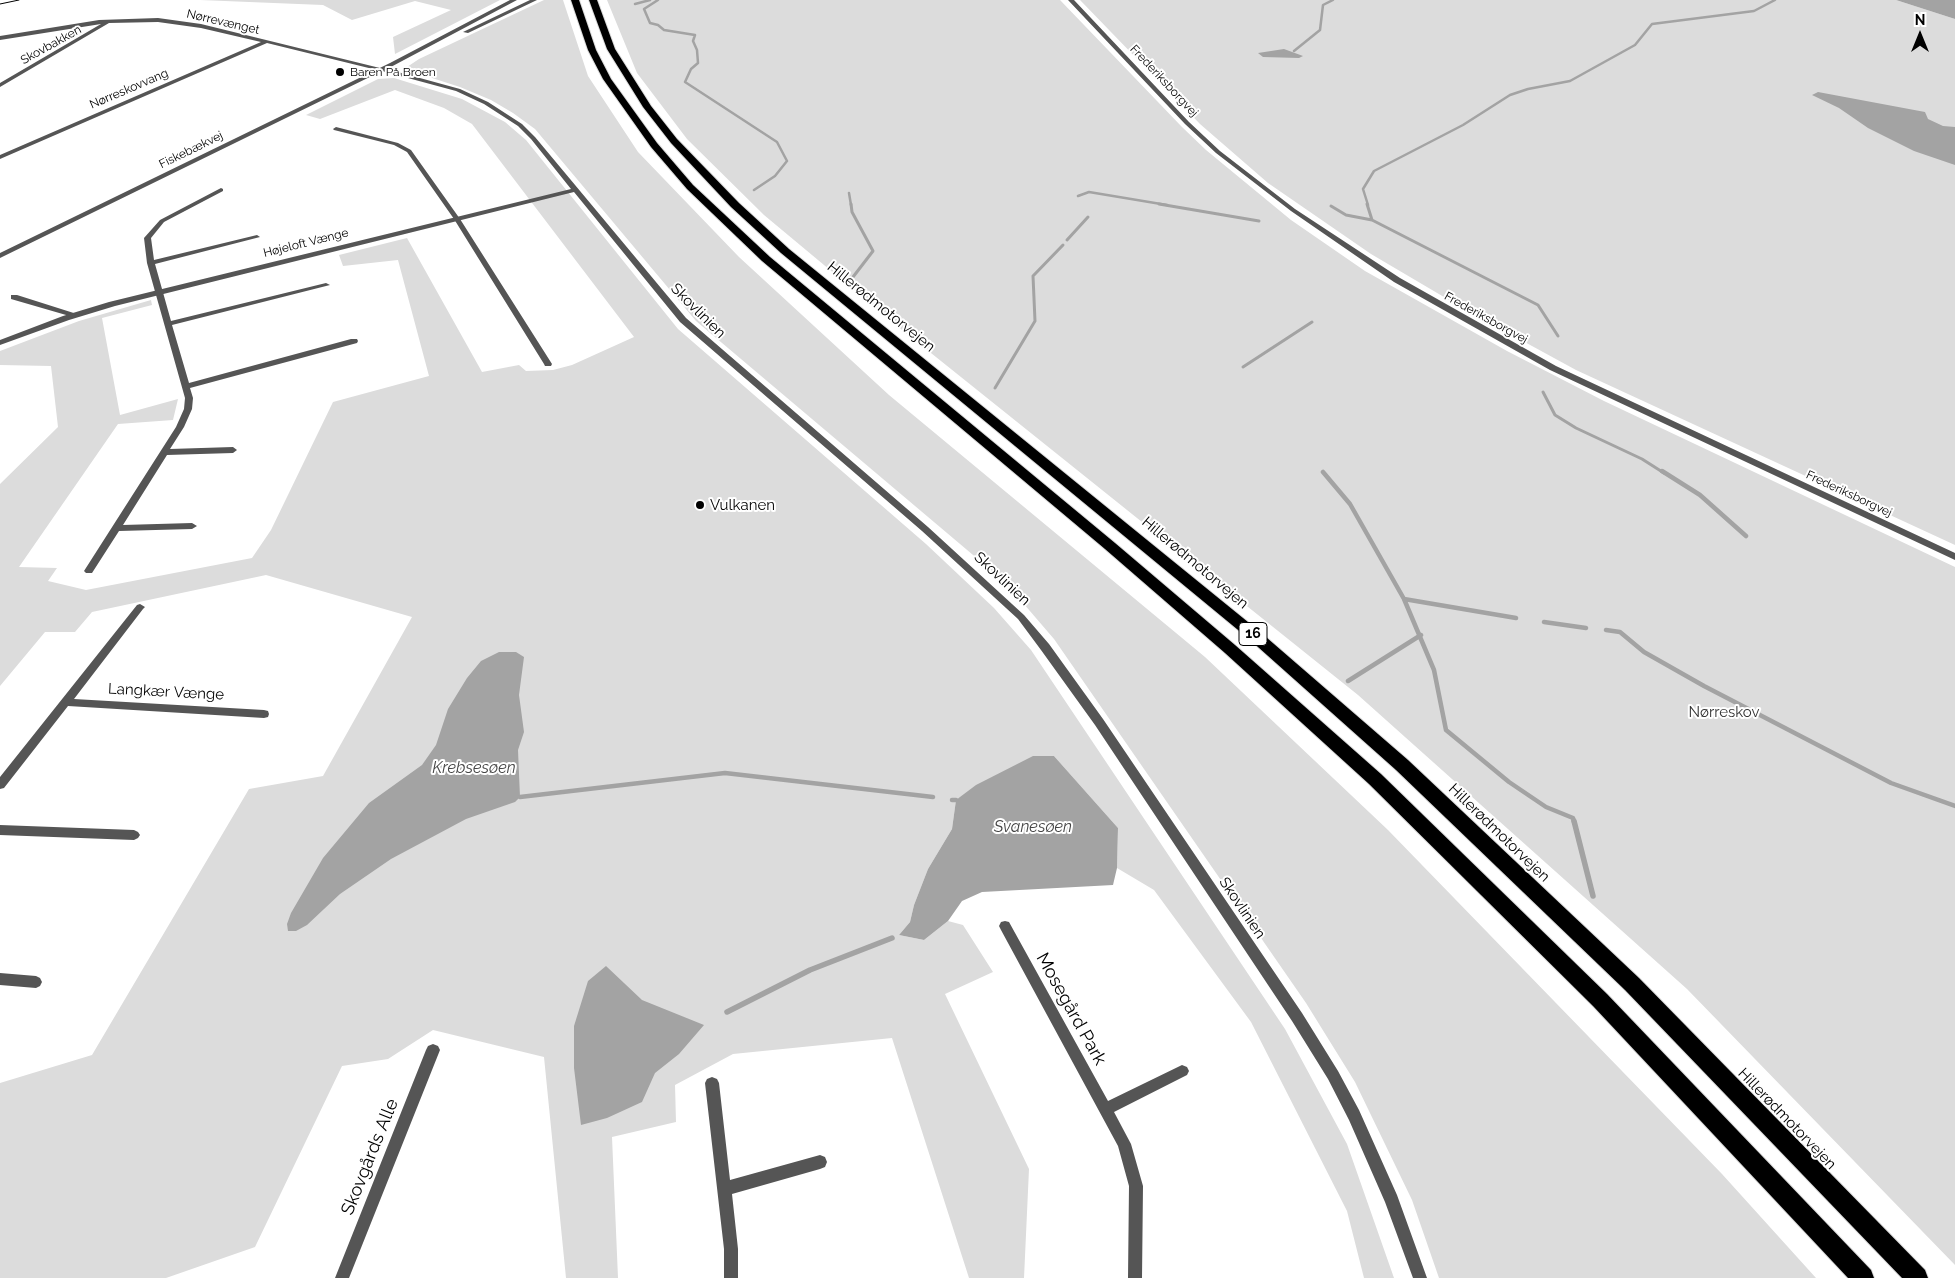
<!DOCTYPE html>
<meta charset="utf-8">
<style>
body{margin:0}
#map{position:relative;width:1955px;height:1278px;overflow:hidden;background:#fff;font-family:Raleway,sans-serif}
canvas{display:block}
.north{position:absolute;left:1895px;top:10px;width:50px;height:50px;-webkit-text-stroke:4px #fff;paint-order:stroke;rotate:0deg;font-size:14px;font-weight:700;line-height:20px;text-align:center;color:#000}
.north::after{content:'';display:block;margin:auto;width:18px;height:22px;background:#000;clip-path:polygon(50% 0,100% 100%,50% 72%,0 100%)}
</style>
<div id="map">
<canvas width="1955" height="1278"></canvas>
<div class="north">N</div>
</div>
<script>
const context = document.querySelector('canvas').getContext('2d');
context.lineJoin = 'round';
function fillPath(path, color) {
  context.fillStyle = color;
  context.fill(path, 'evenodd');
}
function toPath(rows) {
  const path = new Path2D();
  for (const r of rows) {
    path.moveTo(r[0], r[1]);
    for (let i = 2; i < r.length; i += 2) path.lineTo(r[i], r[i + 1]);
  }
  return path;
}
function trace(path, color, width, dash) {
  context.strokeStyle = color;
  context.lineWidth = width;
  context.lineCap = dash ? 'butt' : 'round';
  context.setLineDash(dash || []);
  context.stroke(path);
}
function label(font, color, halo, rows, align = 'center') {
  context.font = font + ' Raleway,sans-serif';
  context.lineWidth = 4;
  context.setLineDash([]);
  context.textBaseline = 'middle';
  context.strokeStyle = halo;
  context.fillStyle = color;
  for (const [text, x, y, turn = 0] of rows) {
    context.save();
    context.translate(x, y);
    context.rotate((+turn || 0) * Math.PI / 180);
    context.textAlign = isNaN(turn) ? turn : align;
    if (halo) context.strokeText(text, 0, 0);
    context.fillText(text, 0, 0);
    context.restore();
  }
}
fillPath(toPath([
 [200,0,500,0,395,54,393,37,451,10,415,1,352,20,323,5],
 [544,0,563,0,588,76,638,152,739,257,889,395,1205,657,1388,830,1722,1174,1816,1278,1439,1278,1412,1200,1355,1082,1306,1003,1054,639,1005,582,696,321,535,129,513,113,491,100,460,87,404,69,419,59],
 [607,0,1060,0,1182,127,1206,150,1291,220,1365,271,1507,351,1604,401,1955,567,1955,1265,1687,989,1358,695,896,325,764,215,687,139,637,73],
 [1080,0,1896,0,1955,19,1955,545,1576,370,1466,310,1371,254,1268,183,1200,124],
 [394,78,462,99,505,122,526,140,678,329,926,544,994,608,1031,650,1285,1029,1347,1144,1394,1278,1364,1278,1347,1211,1251,1022,1154,890,1117,868,1118,828,1054,756,1033,757,956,800,952,829,928,869,914,905,910,922,899,935,924,940,948,921,963,925,993,972,945,994,1029,1169,1024,1278,969,1278,892,1038,733,1054,675,1085,676,1122,612,1137,618,1278,566,1278,544,1057,433,1030,388,1059,342,1066,255,1247,166,1278,0,1278,0,1083,92,1055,249,789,323,776,412,617,266,575,92,612,75,632,45,632,0,686,0,484,58,427,51,366,0,365,0,351,79,321,151,300,152,305,102,318,120,415,178,399,173,420,118,424,19,567,57,568,48,581,86,590,252,558,271,530,333,402,429,376,398,260,343,266,339,255,407,238,482,372,519,365,526,371,553,370,572,365,634,337,472,124,444,108,395,90,320,119,306,115,378,79]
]), '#dcdcdc');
fillPath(toPath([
 [1896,0,1955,0,1955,19,1927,10],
 [1284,49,1303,56,1299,58,1263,57,1258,53],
 [1818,92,1925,112,1928,119,1943,126,1955,127,1955,165,1914,151,1868,128,1839,108,1812,95],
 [499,652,516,652,524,657,519,695,524,732,518,750,520,797,515,802,466,819,391,859,340,894,307,925,296,931,288,931,287,924,291,913,323,858,369,803,422,765,436,745,448,709,467,678,481,661],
 [1033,756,1054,756,1118,828,1117,868,1113,885,982,892,962,901,948,921,924,940,899,935,910,922,914,905,928,869,952,829,956,800,976,785],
 [606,966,642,1000,704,1025,679,1054,655,1073,642,1102,607,1118,581,1125,574,1068,574,1026,588,981]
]), '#a3a3a3');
trace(toPath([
 [658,0,644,9,650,23,658,25,664,30,695,35,693,41,697,50,698,63,691,69,685,82,777,142,787,161,775,176,754,190],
 [635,4,650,0],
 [1294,51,1320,30,1323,5,1333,0],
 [849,193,851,205],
 [1078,196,1089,192,1167,205],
 [1368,205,1363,189,1374,171,1463,125,1510,95,1528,89,1570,81,1635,45,1652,24,1754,11,1775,0]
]), '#a3a3a3', 2.5);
trace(toPath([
 [851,204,852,212,873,251,853,277],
 [1159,204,1259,221],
 [1331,206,1346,215,1372,220,1367,204],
 [1372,220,1538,305,1558,336],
 [1067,240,1088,217],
 [1243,367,1312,322],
 [995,388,1035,321,1033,276,1063,245],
 [1543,392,1555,415,1576,428,1642,459,1664,473]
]), '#a3a3a3', 3);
trace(toPath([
 [1662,471,1700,495,1746,536],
 [1323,472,1350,504,1404,599,1434,670,1446,730,1509,782,1546,807,1573,818,1574,822],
 [1404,599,1516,618],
 [1544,622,1586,628],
 [1606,630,1620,632,1644,652,1704,686,1891,783,1955,806],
 [1348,681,1421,635],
 [520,797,725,773,933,797],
 [952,800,956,800]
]), '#a3a3a3', 4.5);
trace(toPath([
 [1574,821,1593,896],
 [727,1012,810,970,892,938]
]), '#a3a3a3', 5.5);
const motorway = toPath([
 [571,0,579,0,596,50,611,79,657,143,693,185,770,257,1115,543,1235,645,1381,774,1607,994,1871,1270,1874,1278,1848,1278,1593,1006,1369,784,1225,653,1105,549,762,261,687,189,651,147,603,79,588,50,571,0],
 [589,0,597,0,615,49,651,106,677,139,739,203,789,249,1259,631,1408,760,1639,978,1925,1270,1928,1278,1902,1278,1625,990,1396,770,1249,639,781,253,731,207,671,143,643,107,607,49,589,0]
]);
trace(motorway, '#dbdbdb', 2);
fillPath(toPath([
 [158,18,201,24,384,69,381,71,267,43,0,159,0,155,261,42,201,28,158,22,109,23,0,87,0,83,101,24,0,40,0,36,99,20,158,18],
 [336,127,398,143,411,150,460,219,552,364,551,366,545,366,544,364,454,219,407,152,394,145,334,130,333,129,336,127],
 [221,188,223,189,223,191,164,222,151,238,154,260,257,235,260,237,155,264,171,321,326,283,330,285,172,325,189,383,351,339,357,339,358,341,357,343,190,388,193,398,192,409,184,427,170,449,233,447,237,450,233,453,167,455,123,525,192,523,197,526,192,529,119,531,92,573,86,573,84,571,176,427,184,409,185,398,147,263,144,238,160,220,221,188],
 [11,295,17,295,80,315,76,317,73,317,11,299,11,295],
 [140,604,145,607,143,609,74,699,264,710,268,711,269,714,268,717,264,718,68,706,4,788,0,789,0,777,137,605,140,604],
 [0,825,134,830,138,832,140,835,138,838,134,840,0,835,0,825],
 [1005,921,1009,922,1108,1101,1182,1065,1187,1067,1189,1071,1187,1075,1114,1112,1131,1144,1143,1186,1142,1278,1128,1278,1129,1186,1118,1146,1001,930,999,926,1001,922,1005,921],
 [0,973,36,976,40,978,42,982,40,986,36,988,0,985,0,973],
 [433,1044,438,1046,440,1050,349,1278,335,1278,426,1050,428,1046,433,1044],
 [712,1077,717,1079,719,1083,730,1180,820,1155,825,1157,827,1162,825,1167,820,1169,732,1194,738,1249,738,1278,724,1278,724,1249,705,1083,707,1079,712,1077]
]), '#555');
fillPath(toPath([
 [510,0,517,0,387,69,460,89,488,102,522,124,535,137,686,318,928,527,1024,615,1049,644,1103,719,1302,1013,1338,1071,1359,1110,1397,1195,1427,1278,1413,1278,1385,1202,1349,1120,1328,1079,1292,1021,1095,725,1041,650,1018,619,922,531,680,322,574,192,115,306,69,320,0,345,0,340,63,316,109,302,571,189,531,139,518,126,484,104,456,91,382,71,0,258,0,253,390,63,510,0],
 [530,0,537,0,468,33,463,32,530,0],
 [1068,0,1074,0,1189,122,1220,151,1295,209,1400,278,1556,366,1955,553,1955,560,1550,370,1394,282,1291,211,1216,153,1185,124,1068,0]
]), '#555');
fillPath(motorway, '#000');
trace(toPath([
 [0,4,19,0]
]), '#000', 1);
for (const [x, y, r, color] of [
 [340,72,5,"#000"],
 [700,505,5,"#000"]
]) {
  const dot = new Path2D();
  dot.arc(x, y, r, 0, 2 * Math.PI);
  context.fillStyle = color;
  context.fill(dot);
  trace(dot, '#fff', 2);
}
label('12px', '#000', '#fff', [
 ["Nørrevænget",223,22,13],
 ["Skovbakken",51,45,-29],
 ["Frederiksborgvej",1164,81,47],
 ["Nørreskovvang",129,89,-23],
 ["Fiskebækvej",191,150,-26],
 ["Højeloft Vænge",306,243,-14],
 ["Frederiksborgvej",1486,318,29],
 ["Frederiksborgvej",1849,494,25]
]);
label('12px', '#000', '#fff', [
 ["Baren På Broen",350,72]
], 'left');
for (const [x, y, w] of [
 [1253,634,28]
]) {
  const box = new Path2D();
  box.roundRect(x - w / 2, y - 11.5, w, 23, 4);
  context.fillStyle = '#fff';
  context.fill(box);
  trace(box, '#000', 1);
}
label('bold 14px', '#000', null, [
 ["16",1253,634]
]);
label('15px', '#000', '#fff', [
 ["Hillerødmotorvejen",881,307,39],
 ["Skovlinien",698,311,45],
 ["Hillerødmotorvejen",1195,563,40],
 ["Skovlinien",1002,579,43],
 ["Langkær Vænge",166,692,3],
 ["Hillerødmotorvejen",1499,833,44],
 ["Skovlinien",1242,908,56],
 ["Hillerødmotorvejen",1787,1119,46]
]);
label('15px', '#000', '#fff', [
 ["Vulkanen",710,505]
], 'left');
label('15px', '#333', '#fff', [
 ["Nørreskov",1724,712]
]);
label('italic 16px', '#444', '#fff', [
 ["Krebsesøen",474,768],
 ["Svanesøen",1033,827]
]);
label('18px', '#000', '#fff', [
 ["Mosegård Park",1071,1009,61],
 ["Skovgårds Alle",370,1157,-68]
]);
</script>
